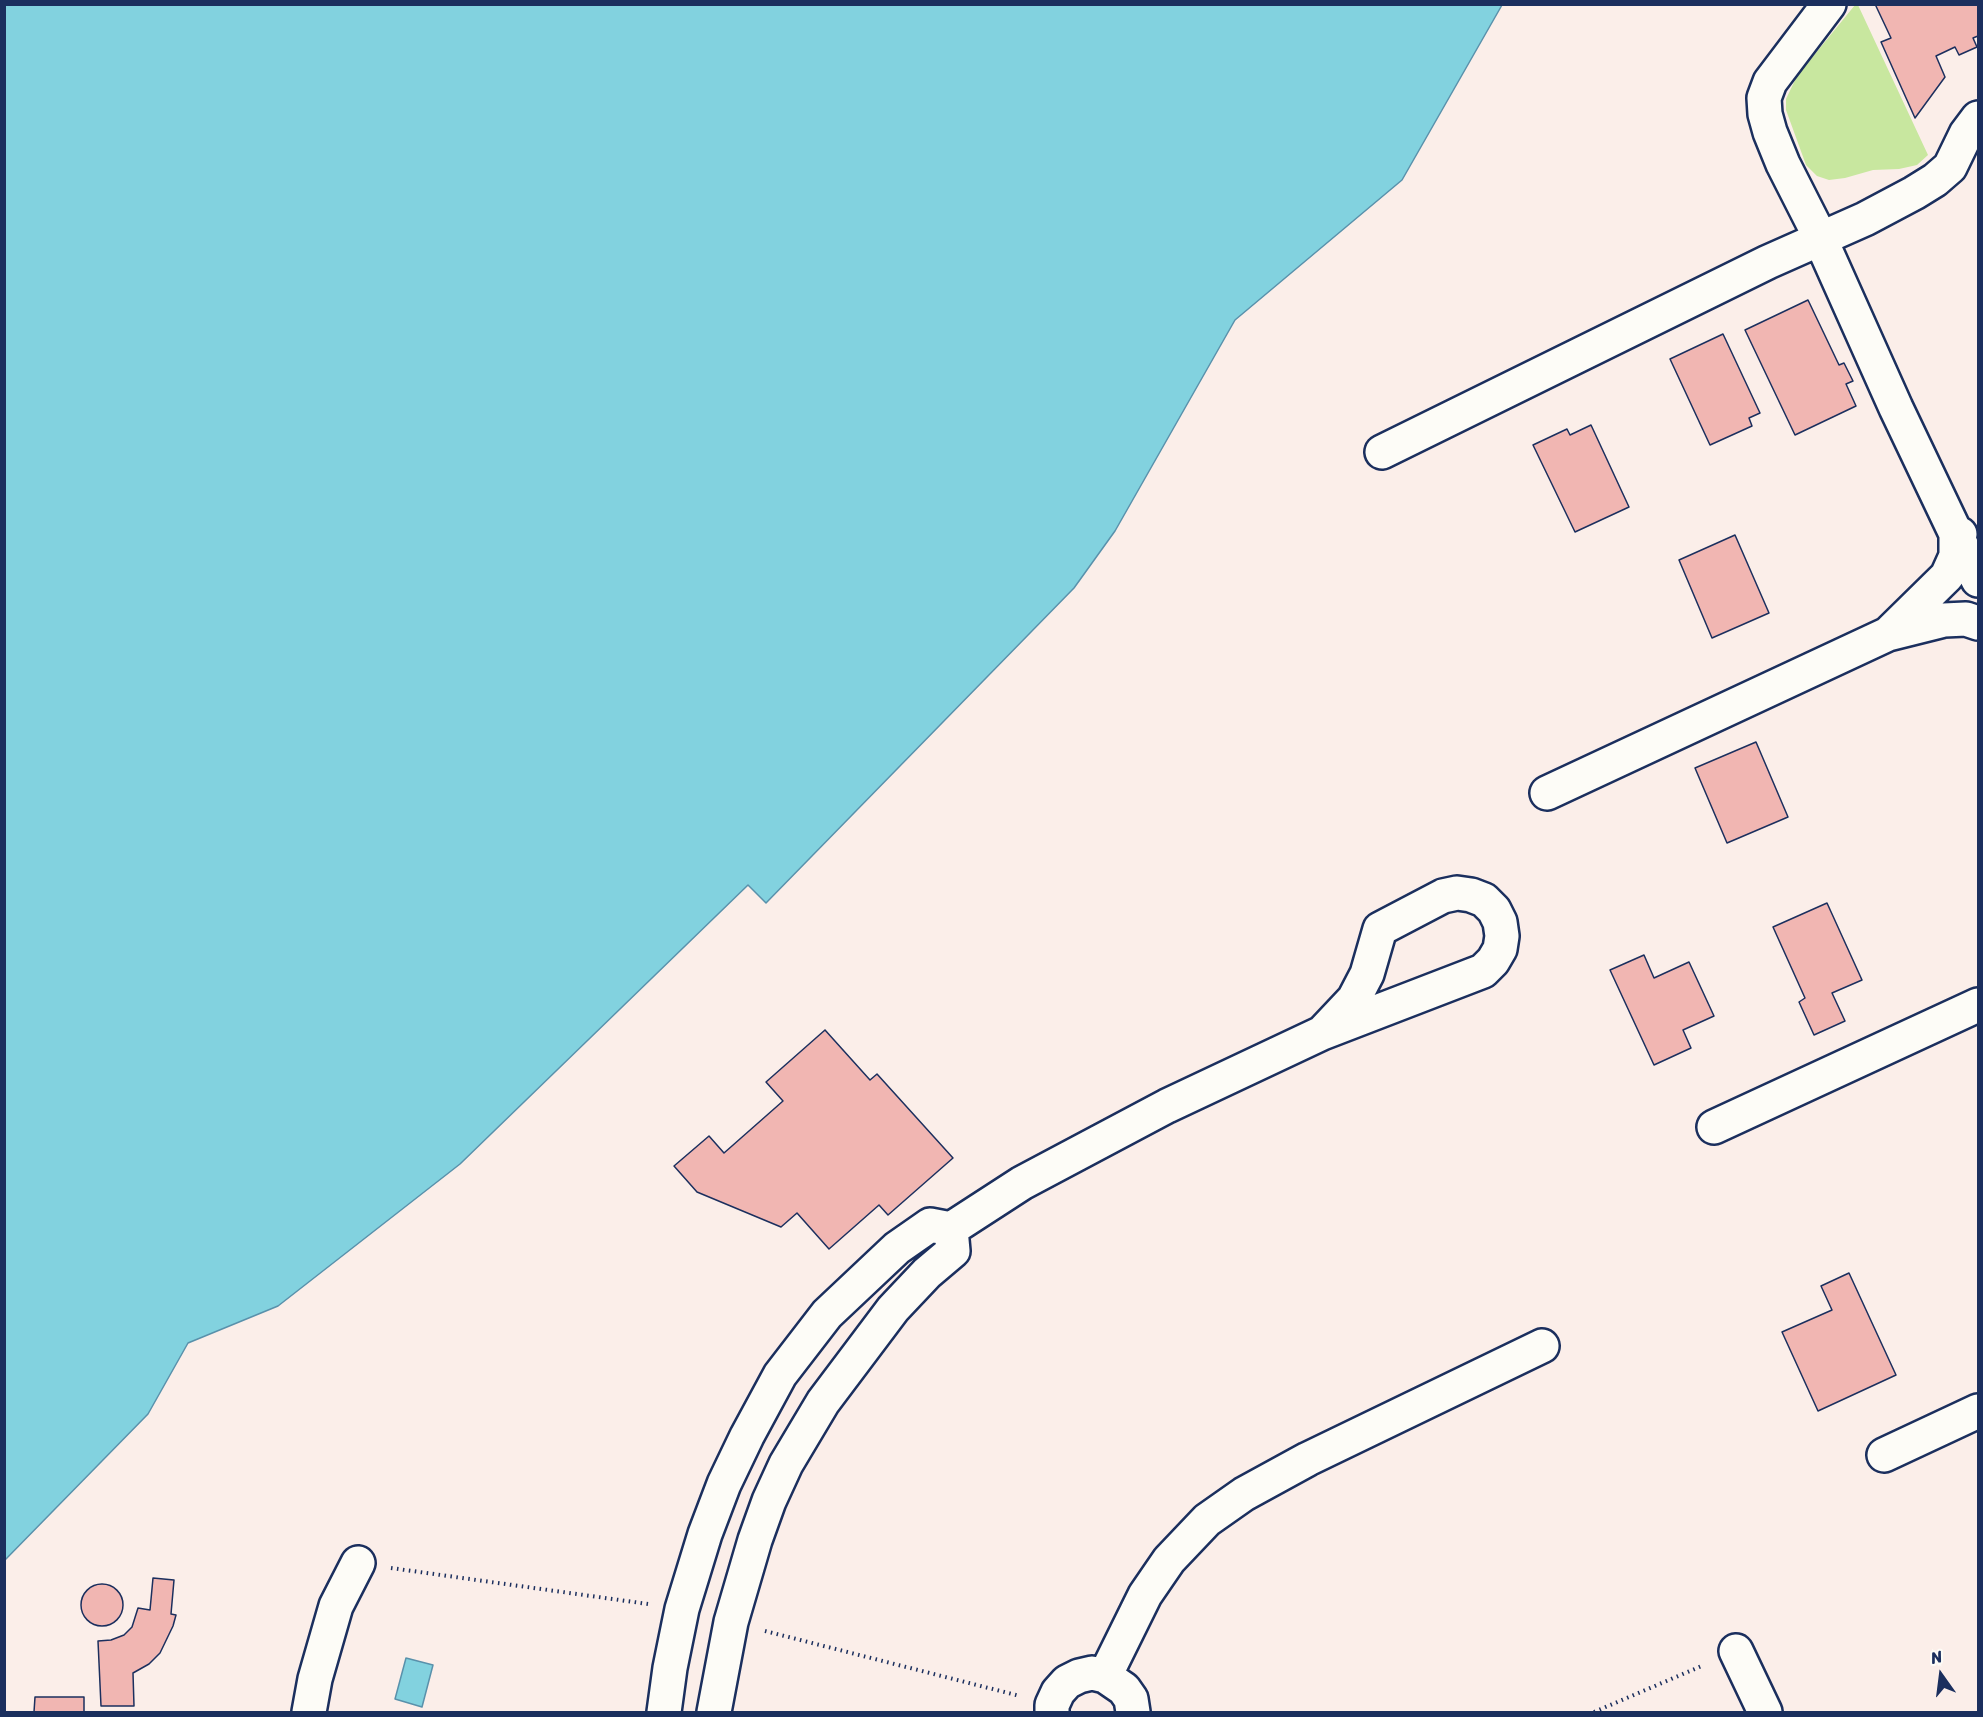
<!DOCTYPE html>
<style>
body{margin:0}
#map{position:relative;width:1983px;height:1717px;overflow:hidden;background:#fbeee9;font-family:Sriracha,sans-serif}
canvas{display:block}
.frame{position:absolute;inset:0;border:6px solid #1b2f5e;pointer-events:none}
.north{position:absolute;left:1911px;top:1645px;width:60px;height:60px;-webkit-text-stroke:4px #fdfcf7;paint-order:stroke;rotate:346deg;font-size:16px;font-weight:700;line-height:24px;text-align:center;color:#1b2f5e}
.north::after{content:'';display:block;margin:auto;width:21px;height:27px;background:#1b2f5e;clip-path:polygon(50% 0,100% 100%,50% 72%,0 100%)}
</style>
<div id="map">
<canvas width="1983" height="1717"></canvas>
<div class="frame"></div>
<div class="north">N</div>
</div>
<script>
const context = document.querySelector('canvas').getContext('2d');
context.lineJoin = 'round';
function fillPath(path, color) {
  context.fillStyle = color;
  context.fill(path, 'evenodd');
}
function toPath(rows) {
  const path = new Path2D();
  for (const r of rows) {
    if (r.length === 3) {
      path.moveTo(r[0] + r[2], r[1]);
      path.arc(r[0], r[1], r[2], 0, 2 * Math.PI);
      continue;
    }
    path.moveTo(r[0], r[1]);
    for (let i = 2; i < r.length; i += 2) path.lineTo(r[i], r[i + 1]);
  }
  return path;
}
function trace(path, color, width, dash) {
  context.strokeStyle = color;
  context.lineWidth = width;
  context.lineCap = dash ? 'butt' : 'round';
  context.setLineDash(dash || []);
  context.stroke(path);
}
fillPath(toPath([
 [1855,5,1858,5,1928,155,1917,165,1899,169,1873,170,1845,178,1829,180,1817,176,1806,165,1786,110,1786,99,1797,76]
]), '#c8e79f');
const water = toPath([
 [5,4,1502,5,1402,180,1235,320,1115,531,1074,588,766,903,748,885,460,1164,278,1306,188,1343,148,1414,5,1560,5,4],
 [406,1658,433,1665,422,1707,395,1699,406,1658]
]);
fillPath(water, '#82d2df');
trace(water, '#5991ab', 1.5);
const building = toPath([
 [1875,4,1978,4,1978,36,1973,38,1977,47,1959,55,1955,47,1936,56,1945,77,1915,118,1881,42,1891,38,1875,4],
 [1808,300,1839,365,1844,363,1853,381,1846,384,1856,406,1795,435,1745,330,1808,300],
 [1723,334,1760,413,1749,418,1752,426,1710,445,1670,359,1723,334],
 [1591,425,1629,507,1575,532,1533,445,1567,429,1570,435,1591,425],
 [1735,535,1769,613,1712,638,1679,560,1735,535],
 [1756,742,1788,817,1727,843,1695,768,1756,742],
 [1827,903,1862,980,1832,993,1845,1021,1814,1035,1799,1002,1805,998,1773,927,1827,903],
 [1644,955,1654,978,1689,962,1714,1016,1683,1030,1691,1048,1654,1065,1610,970,1644,955],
 [825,1030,870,1080,877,1074,953,1158,888,1215,879,1205,829,1249,797,1213,781,1227,697,1192,674,1166,709,1136,724,1153,783,1101,766,1082,825,1030],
 [1849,1273,1896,1375,1818,1411,1782,1332,1832,1310,1821,1286,1849,1273],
 [153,1578,174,1580,171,1614,176,1615,173,1626,160,1653,149,1664,133,1673,134,1706,101,1706,98,1641,111,1640,124,1635,132,1627,138,1608,150,1610,153,1578],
 [102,1605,21],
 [35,1697,84,1697,84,1712,34,1712,35,1697]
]);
fillPath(building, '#f1b6b2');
trace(building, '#1b2f5e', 1.5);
const minor = toPath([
 [1829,4,1770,82,1764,98,1765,114,1770,132,1783,164,1815,227,1896,408,1978,580],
 [1382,452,1768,262,1865,219,1914,193,1935,180,1950,167,1966,134,1978,118],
 [1889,633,1947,576,1956,556,1956,532,1960,534],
 [1547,793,1888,634,1944,620,1966,619,1978,623],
 [1714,1127,1978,1005],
 [951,1229,1022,1183,1167,1106,1322,1033,1483,971,1493,961,1500,949,1502,936,1500,922,1494,910,1484,900,1471,895,1457,893,1443,896,1380,929,1367,974,1354,999,1322,1033],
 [1884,1455,1978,1411],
 [1736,1651,1765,1712],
 [1105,1676,1145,1595,1169,1560,1207,1520,1244,1494,1308,1459,1542,1346],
 [309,1712,315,1679,336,1606,358,1563],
 [664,1712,670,1668,682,1609,705,1534,724,1484,747,1436,780,1375,827,1314,897,1248,930,1225,951,1229,953,1251,927,1273,893,1309,823,1402,786,1464,769,1501,755,1540,731,1622,714,1712],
 [1052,1712,1052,1705,1058,1692,1067,1682,1079,1676,1092,1673,1105,1676,1124,1689,1131,1699,1133,1712]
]);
trace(minor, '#1b2f5e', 38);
trace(toPath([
 [391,1568,648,1604],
 [765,1631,1020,1696],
 [1594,1712,1704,1665]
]), '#1b2f5e', 4, [1.5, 4.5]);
trace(minor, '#fdfcf7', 33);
</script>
